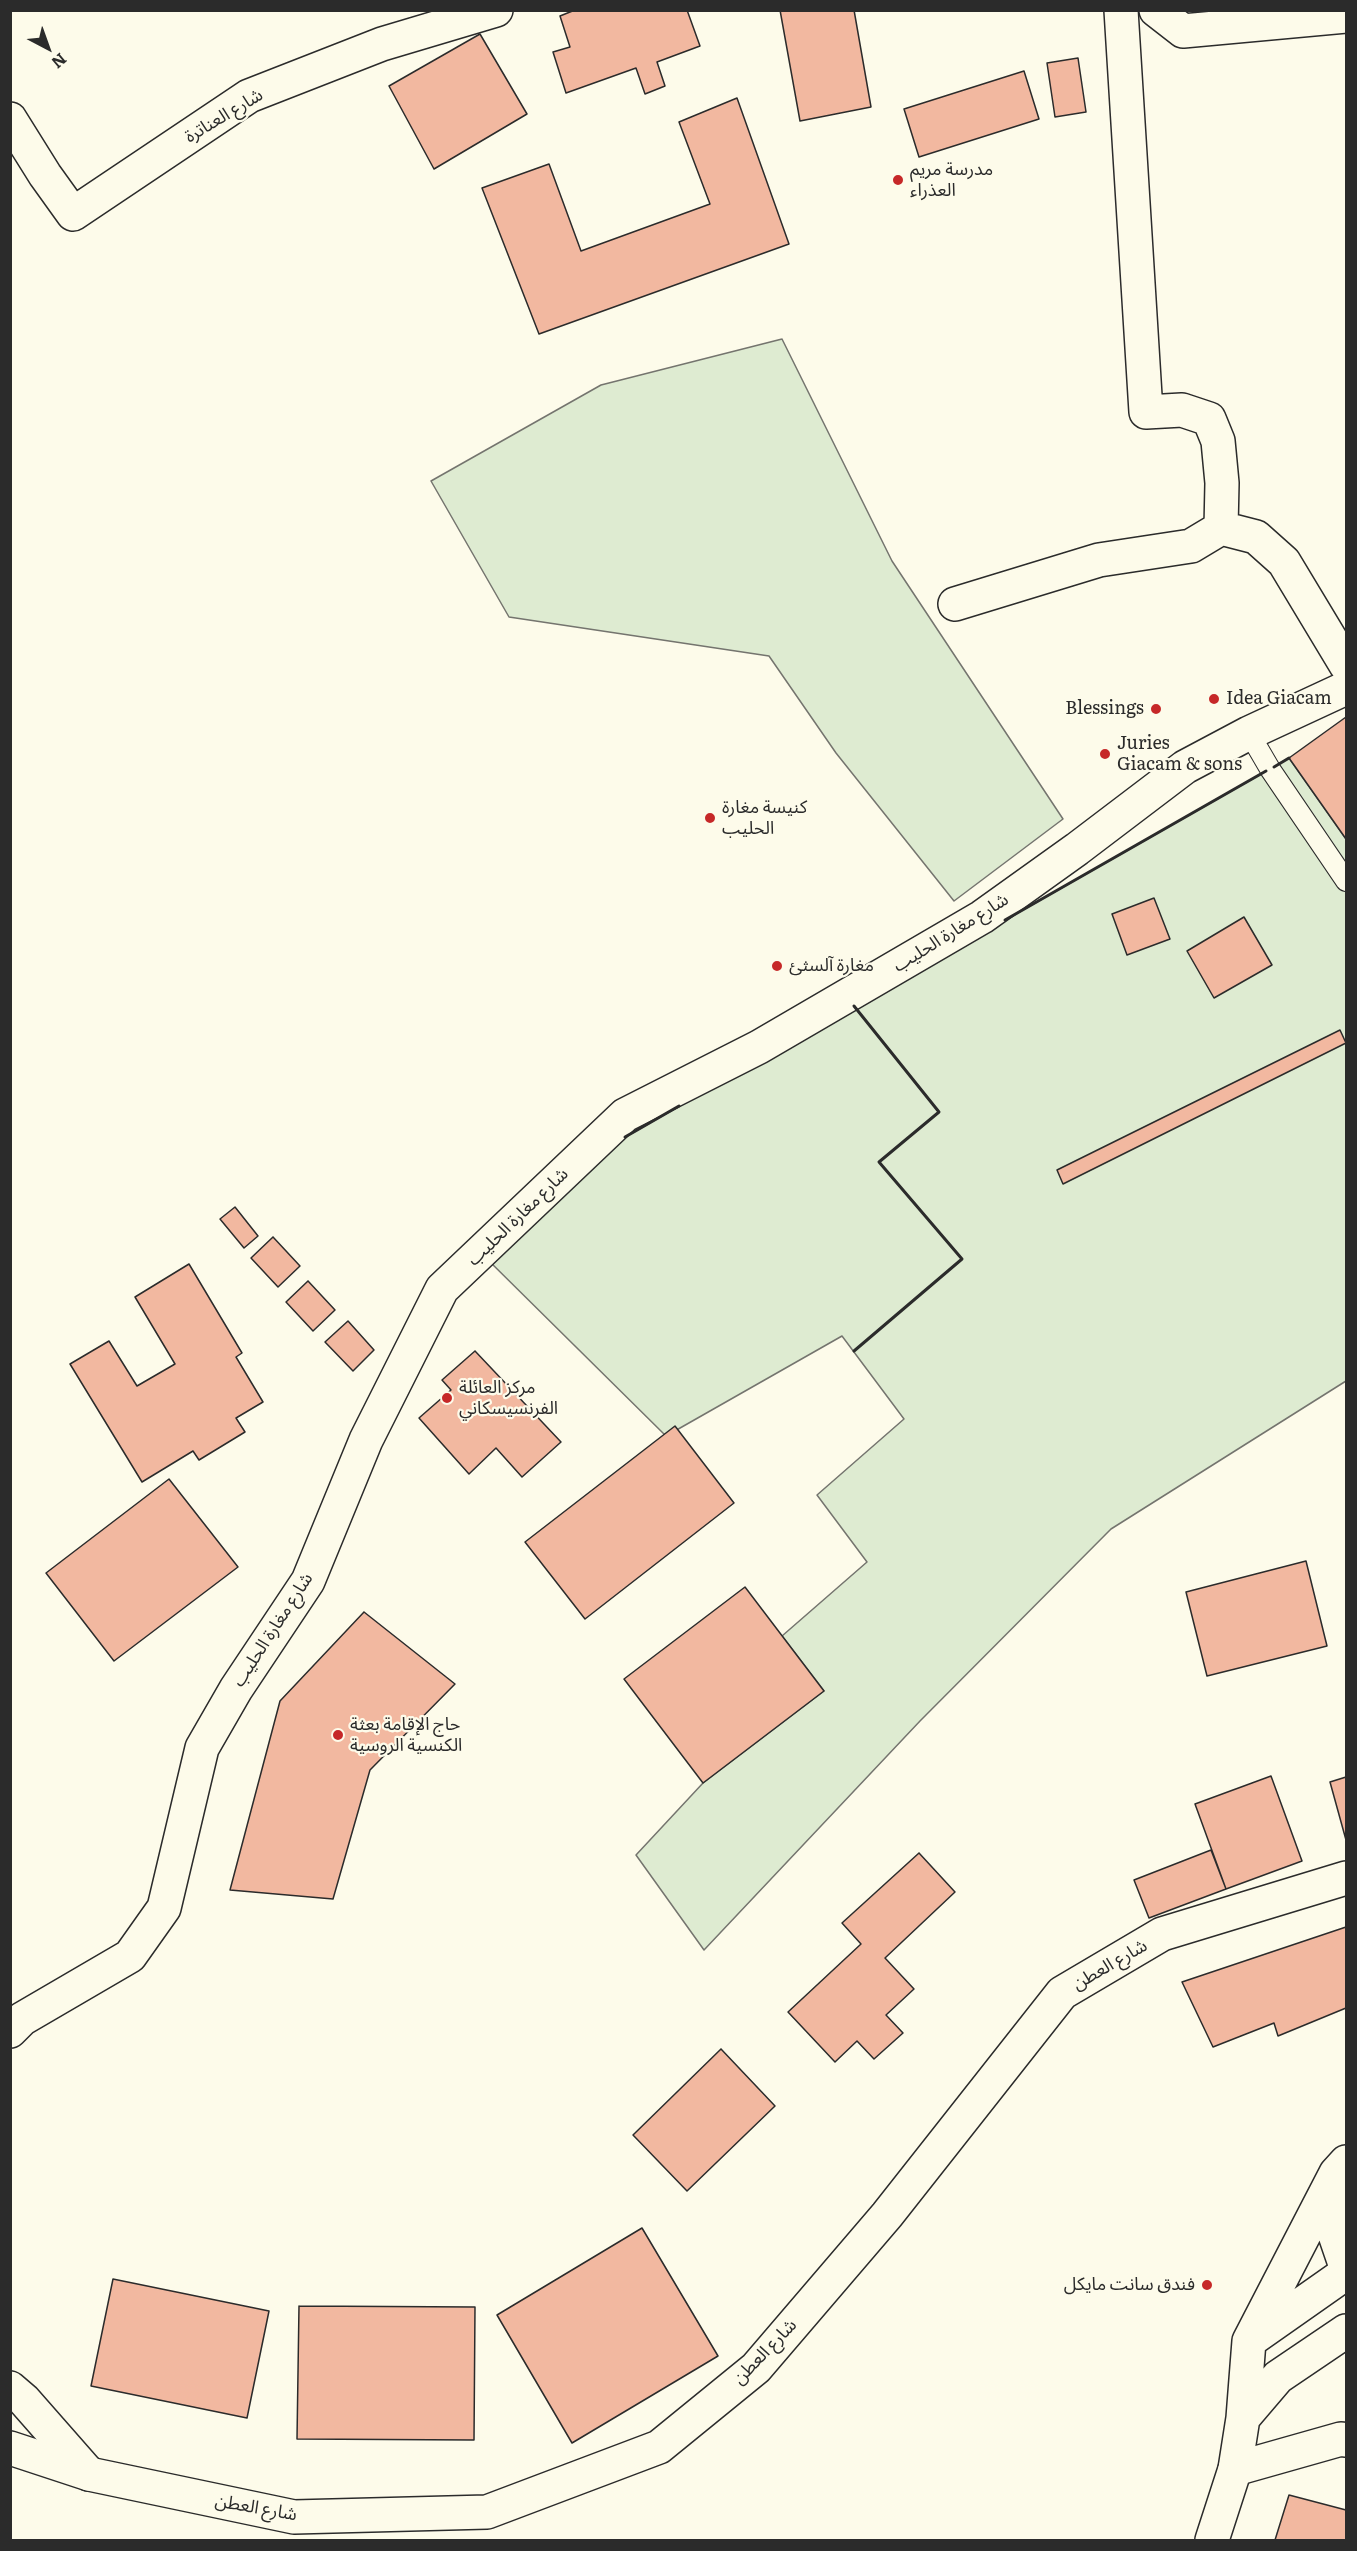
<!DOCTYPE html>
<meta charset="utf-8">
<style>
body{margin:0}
#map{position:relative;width:1357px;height:2551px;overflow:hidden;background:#fdfbea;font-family:Literata,serif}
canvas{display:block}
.frame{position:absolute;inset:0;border:12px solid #2b2b2b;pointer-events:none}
.north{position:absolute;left:18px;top:18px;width:60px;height:60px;-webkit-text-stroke:4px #fdfbea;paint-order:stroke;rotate:139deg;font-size:16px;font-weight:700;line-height:24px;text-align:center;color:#2b2b2b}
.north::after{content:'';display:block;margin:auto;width:21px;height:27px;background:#2b2b2b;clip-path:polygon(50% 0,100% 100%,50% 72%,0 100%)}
</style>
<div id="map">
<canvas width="1357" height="2551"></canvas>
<div class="frame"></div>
<div class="north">N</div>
</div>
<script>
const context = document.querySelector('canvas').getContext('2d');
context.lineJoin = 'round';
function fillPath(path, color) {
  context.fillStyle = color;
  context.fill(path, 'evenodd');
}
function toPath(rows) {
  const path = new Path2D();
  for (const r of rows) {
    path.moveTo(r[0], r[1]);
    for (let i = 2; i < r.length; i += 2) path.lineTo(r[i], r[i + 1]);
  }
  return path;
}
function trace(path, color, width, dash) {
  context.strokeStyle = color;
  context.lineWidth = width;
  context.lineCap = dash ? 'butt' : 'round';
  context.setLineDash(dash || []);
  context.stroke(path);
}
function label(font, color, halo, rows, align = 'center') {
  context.font = font + ' Literata,"Noto Sans Arabic",serif';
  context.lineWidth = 4.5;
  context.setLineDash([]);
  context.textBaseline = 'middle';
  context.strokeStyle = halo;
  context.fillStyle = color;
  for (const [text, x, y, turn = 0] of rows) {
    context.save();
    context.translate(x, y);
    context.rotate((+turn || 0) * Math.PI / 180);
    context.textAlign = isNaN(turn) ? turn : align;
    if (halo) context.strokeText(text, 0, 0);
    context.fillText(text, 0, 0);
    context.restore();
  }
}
const green = toPath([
 [782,339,892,561,1063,819,954,901,836,753,769,656,509,617,431,481,601,385,782,339],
 [1289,758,1346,839,1346,1381,1111,1529,920,1721,704,1950,636,1855,703,1783,824,1691,782,1636,867,1562,817,1495,904,1419,842,1336,666,1436,486,1258,627,1136,1289,758]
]);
fillPath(green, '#deebd1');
trace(green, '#74746e', 1.5);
const building = toPath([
 [575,10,687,10,700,46,657,62,665,86,645,94,636,68,566,93,553,52,570,47,560,16,575,10],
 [780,10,854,10,871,107,800,121,780,10],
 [480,34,527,114,434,169,389,86,480,34],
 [1078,58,1086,112,1055,117,1047,63,1078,58],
 [1024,71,1039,119,919,157,904,109,1024,71],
 [737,98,789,244,539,334,482,188,549,164,581,251,710,204,679,122,737,98],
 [1346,717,1346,839,1289,758,1346,717],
 [1154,898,1170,939,1127,955,1112,914,1154,898],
 [1244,917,1272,965,1214,998,1187,951,1244,917],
 [1340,1030,1346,1043,1063,1184,1057,1170,1340,1030],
 [235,1207,258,1236,244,1248,220,1219,235,1207],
 [273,1237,300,1266,278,1287,251,1258,273,1237],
 [189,1264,242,1353,236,1357,263,1402,236,1418,245,1432,199,1460,193,1451,142,1482,70,1364,109,1341,137,1386,175,1364,135,1297,189,1264],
 [308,1281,335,1310,313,1331,286,1302,308,1281],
 [348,1321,374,1350,353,1371,325,1342,348,1321],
 [475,1351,561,1442,522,1477,496,1448,469,1474,419,1418,451,1390,442,1380,475,1351],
 [675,1426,734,1503,585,1619,525,1542,675,1426],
 [169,1479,238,1567,114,1661,46,1573,169,1479],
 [1306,1561,1327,1646,1207,1676,1186,1592,1306,1561],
 [745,1587,824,1691,703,1783,624,1679,745,1587],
 [364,1612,455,1684,370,1770,333,1899,230,1890,280,1701,364,1612],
 [1271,1776,1302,1861,1226,1889,1195,1804,1271,1776],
 [1346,1777,1346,1840,1330,1782,1346,1777],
 [1211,1850,1226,1889,1149,1918,1134,1880,1211,1850],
 [919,1853,955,1892,885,1958,914,1989,886,2015,903,2033,874,2059,857,2041,835,2062,788,2012,861,1944,842,1923,919,1853],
 [1346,1927,1346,2008,1278,2036,1274,2023,1213,2047,1182,1982,1346,1927],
 [721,2049,775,2106,687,2191,633,2135,721,2049],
 [642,2228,718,2356,572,2443,497,2315,642,2228],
 [113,2279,269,2311,247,2418,91,2386,113,2279],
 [299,2306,475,2307,474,2440,297,2439,299,2306],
 [1289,2495,1346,2510,1346,2540,1275,2540,1289,2495]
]);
fillPath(building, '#f2b8a0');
trace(building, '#2b2b2b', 1.5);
const lane = toPath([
 [1249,733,1270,769,1346,881]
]);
const street = toPath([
 [1121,10,1146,412,1182,410,1209,419,1218,441,1222,483,1221,528],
 [955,604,1099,560,1191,546,1221,528,1256,537,1284,562,1346,665],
 [10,2031,22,2019,130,1956,164,1908,202,1748,236,1689,308,1581,366,1440,442,1289,625,1115,759,1047,982,917,1077,849,1185,767,1249,733,1346,688],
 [10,2388,24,2400,89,2474],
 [1235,2469,1341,2439,1346,2440]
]);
const secondary = toPath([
 [1156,10,1183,31,1346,16],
 [10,119,45,175,73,214,249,96,382,44,496,10],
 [1335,2180,1334,2232,1346,2267],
 [1252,2339,1346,2273],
 [1243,2418,1278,2377,1346,2331],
 [10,2448,89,2474,294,2517,487,2512,659,2447,756,2368,887,2215,1062,1993,1162,1934,1346,1878],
 [1212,2540,1235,2469,1243,2418,1249,2341,1336,2173,1346,2162]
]);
trace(lane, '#2b2b2b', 22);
trace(street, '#2b2b2b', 36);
trace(secondary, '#2b2b2b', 36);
trace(lane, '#fdfbea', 20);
trace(street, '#fdfbea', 33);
trace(secondary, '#fdfbea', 33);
trace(toPath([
 [1274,767,1289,758],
 [1005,920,1266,771],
 [625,1137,679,1106],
 [854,1351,962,1259,879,1162,939,1112,854,1006]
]), '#2b2b2b', 3);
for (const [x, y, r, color] of [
 [898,180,6,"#c62828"],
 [1214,699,6,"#c62828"],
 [1156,709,6,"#c62828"],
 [1105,754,6,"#c62828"],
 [710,818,6,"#c62828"],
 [777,966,6,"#c62828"],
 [447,1398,6,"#c62828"],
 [338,1735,6,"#c62828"],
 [1207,2285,6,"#c62828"]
]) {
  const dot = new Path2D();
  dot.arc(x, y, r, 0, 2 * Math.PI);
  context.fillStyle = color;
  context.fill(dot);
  trace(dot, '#fdfbea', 2);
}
label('18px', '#2b2b2b', '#fdfbea', [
 ["شارع العناترة",224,116,-31],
 ["شارع مغارة الحليب",951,933,-32],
 ["شارع مغارة الحليب",518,1217,-44],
 ["شارع مغارة الحليب",273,1630,-57],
 ["شارع العطن",1110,1965,-30],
 ["شارع العطن",765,2352,-46],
 ["شارع العطن",256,2508,10]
]);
label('18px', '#2b2b2b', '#fdfbea', [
 ["مدرسة مريم",910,170],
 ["العذراء",910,191],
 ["Idea Giacam",1226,699],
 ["Blessings",1144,709,"right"],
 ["Juries",1117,744],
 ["Giacam & sons",1117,765],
 ["كنيسة مغارة",722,808],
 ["الحليب",722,829],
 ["مغارة آلسثئ",789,966],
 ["مركز العائلة",459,1388],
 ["الفرنسيسكاني",459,1409],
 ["حاج الإقامة بعثة",350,1725],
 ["الكنسية الروسية",350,1746],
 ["فندق سانت مايكل",1195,2285,"right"]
], 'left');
</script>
